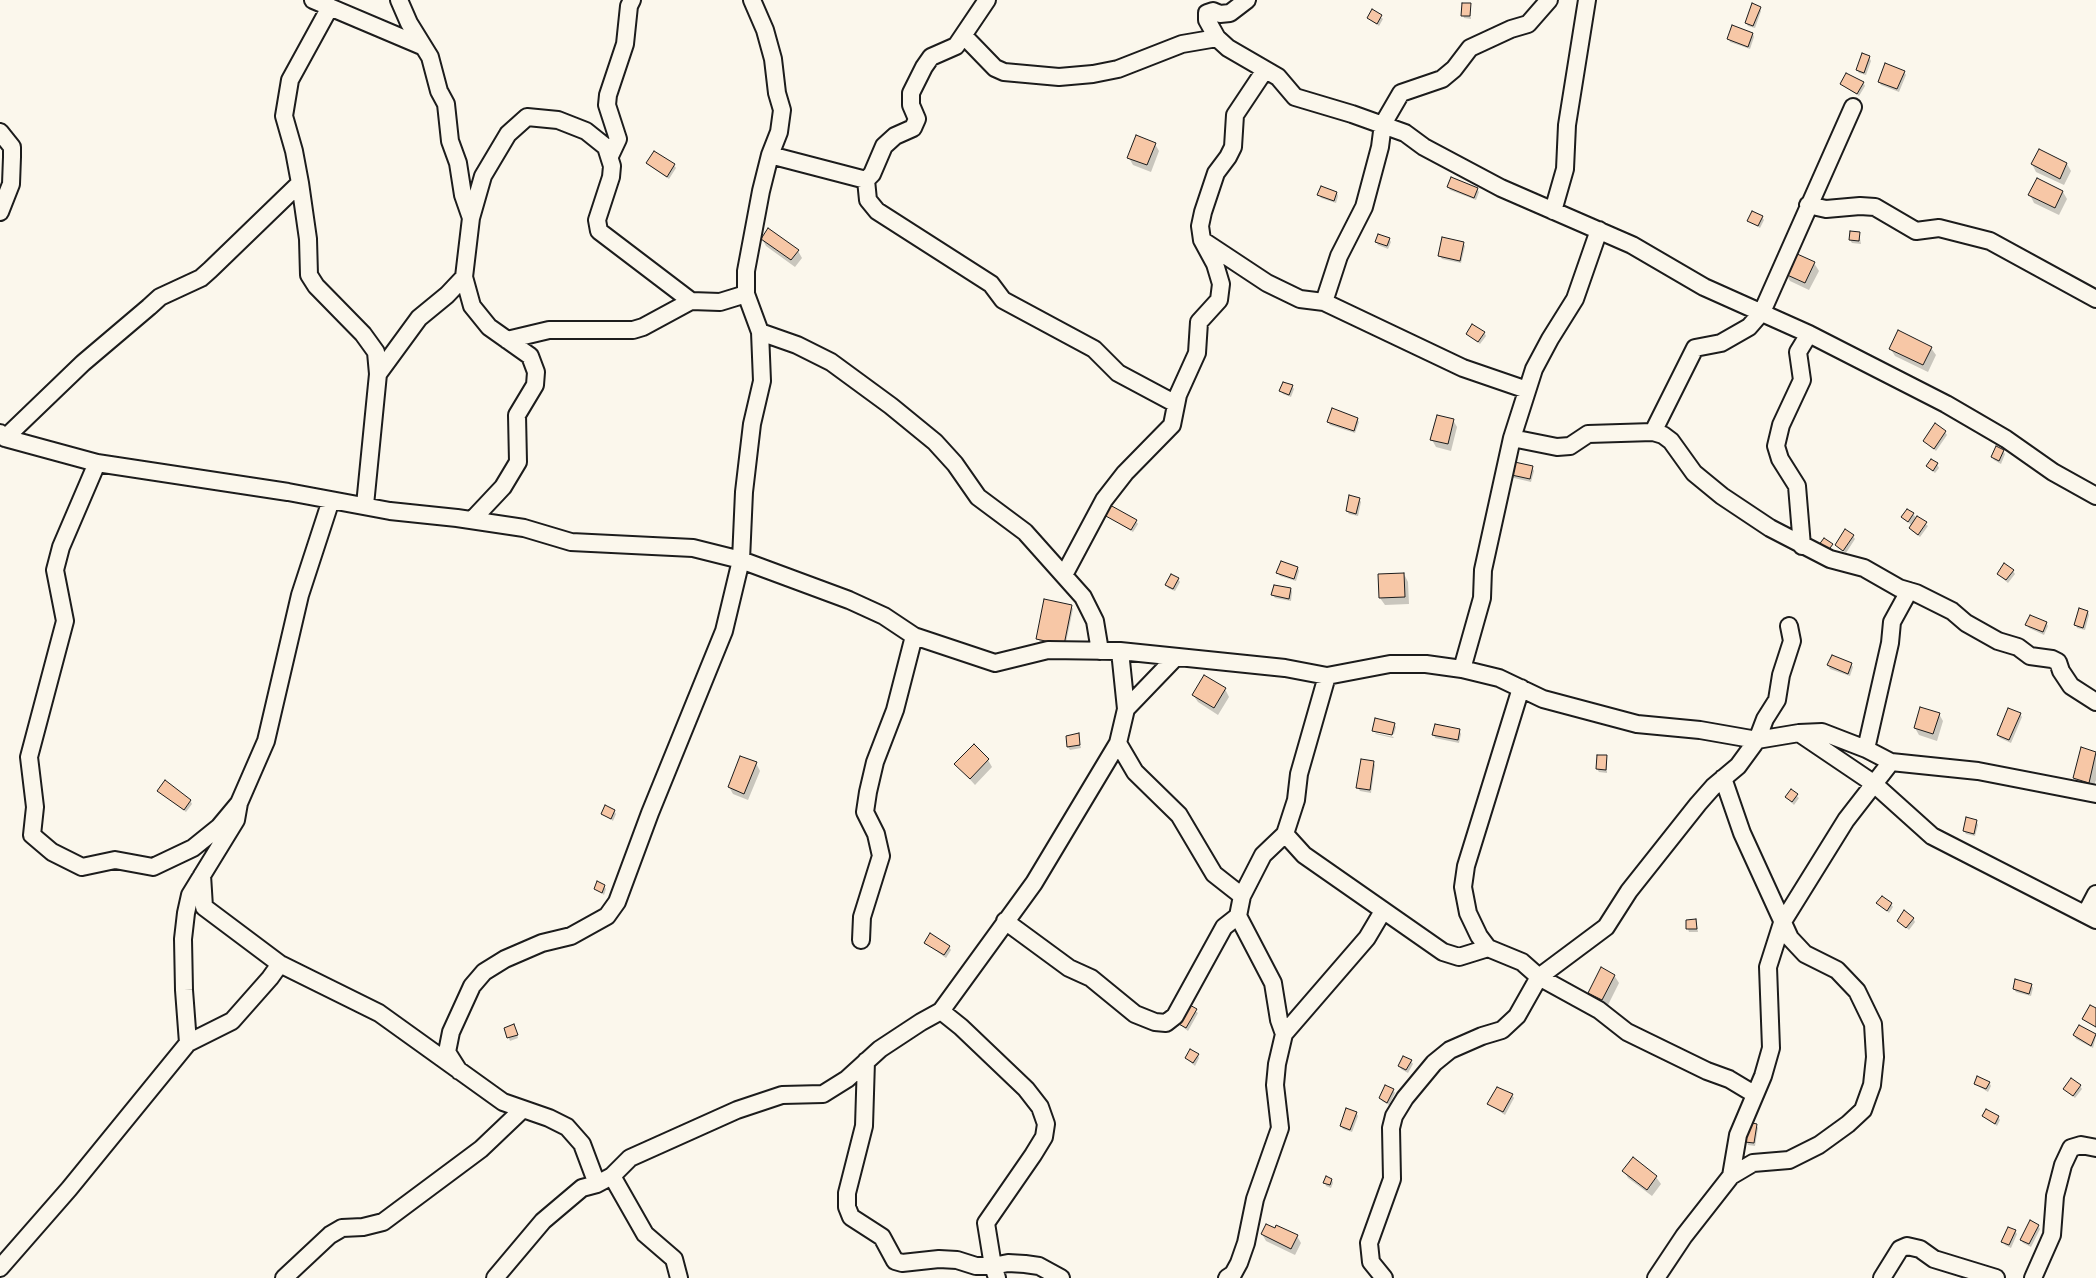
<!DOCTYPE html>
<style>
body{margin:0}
canvas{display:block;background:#fbf7ec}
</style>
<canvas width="2096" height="1278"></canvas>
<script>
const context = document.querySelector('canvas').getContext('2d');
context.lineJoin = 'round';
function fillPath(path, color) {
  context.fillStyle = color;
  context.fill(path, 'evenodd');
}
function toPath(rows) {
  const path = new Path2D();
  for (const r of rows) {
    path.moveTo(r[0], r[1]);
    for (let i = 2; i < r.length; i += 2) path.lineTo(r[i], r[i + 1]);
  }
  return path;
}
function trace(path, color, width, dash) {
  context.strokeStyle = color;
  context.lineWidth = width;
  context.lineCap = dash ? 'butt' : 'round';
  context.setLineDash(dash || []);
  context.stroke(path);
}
fillPath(toPath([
 [1470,5,1471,19,1464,18,1463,15],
 [1760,8,1761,11,1755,28,1748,26,1746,23],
 [1373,11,1383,19,1379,26,1368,18],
 [1753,34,1754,37,1750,49,1730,42,1729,39],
 [1869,57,1871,61,1866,75,1859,73,1857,70],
 [1904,72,1906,75,1899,92,1881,85,1879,82],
 [1863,82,1865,86,1859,96,1841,84],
 [1155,144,1159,151,1151,172,1133,165,1129,158],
 [647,164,674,165,676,168,669,179],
 [2032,164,2067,164,2071,171,2064,185,2036,172],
 [1448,187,1477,189,1479,192,1476,200,1450,190],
 [2063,192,2067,199,2059,215,2034,203,2030,195],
 [1337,193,1338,196,1336,203,1321,198,1319,195],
 [1762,217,1764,220,1760,228,1749,221],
 [1859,233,1861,244,1852,243,1850,240],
 [762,239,798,251,802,258,795,267,766,246],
 [1389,239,1391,242,1388,249,1378,245,1376,242],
 [1463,243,1465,246,1461,263,1442,259,1440,256],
 [1795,254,1814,263,1819,271,1809,290,1790,281,1786,274],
 [1484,332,1486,336,1480,344,1468,334],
 [1890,348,1931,348,1936,355,1928,372,1895,356],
 [1292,386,1294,389,1291,397,1283,394,1281,391],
 [1357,419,1359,422,1355,433,1330,425,1328,422],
 [1453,420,1457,427,1451,451,1436,447,1432,440],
 [1945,432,1947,435,1936,451,1925,441],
 [2003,451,2005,454,2001,464,1994,460,1992,457],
 [1937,464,1939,468,1935,473,1927,466],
 [1532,467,1534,471,1531,482,1510,477,1508,474],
 [1359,499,1361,502,1358,516,1349,514,1347,511],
 [1907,510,1928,526,1920,537,1912,531,1910,528,1912,526,1903,517],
 [1106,515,1136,521,1138,524,1133,532],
 [1853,536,1855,539,1846,553,1838,548,1836,545],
 [1298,568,1299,571,1296,581,1280,576,1278,573],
 [2013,571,2015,574,2008,583,1998,574],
 [1404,574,1408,582,1409,604,1385,605,1380,598,1379,575],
 [1178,579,1180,582,1175,591,1168,588,1167,585],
 [1291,589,1292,592,1291,601,1275,598,1273,595],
 [1071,606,1073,609,1065,647,1040,642,1038,639],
 [2088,612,2089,615,2085,630,2077,628,2076,625],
 [2046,623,2048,626,2044,635,2029,628,2027,625],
 [1851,664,1853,667,1850,676,1830,669,1828,665],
 [1225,689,1229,697,1218,715,1198,702,1193,695],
 [1939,714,1943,721,1937,741,1919,735,1915,728],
 [2020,714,2022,717,2011,743,2000,738,1998,735],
 [1376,720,1394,724,1396,727,1394,734,1374,732],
 [1459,730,1461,734,1459,743,1435,738,1434,735],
 [1375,733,1394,737,1393,738,1376,734],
 [1078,735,1081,748,1070,750,1068,747],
 [2082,749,2096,753,2096,780,2093,789,2078,785,2074,778],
 [1607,757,1607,773,1599,772,1597,769],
 [988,760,992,767,975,785,956,764],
 [1373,762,1375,765,1371,793,1360,791,1358,788],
 [756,763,760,771,748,800,733,794,729,787],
 [159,791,190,800,192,804,186,812],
 [1791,791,1799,798,1794,805,1786,797],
 [614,811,616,814,613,821,603,814],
 [1976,821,1978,825,1975,836,1966,834,1964,831],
 [604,886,606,889,604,895,595,888],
 [1878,903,1891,904,1893,907,1889,913],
 [1913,918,1915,922,1909,930,1898,921],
 [1696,920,1698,932,1689,932,1688,929],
 [925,943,949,947,951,950,946,958],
 [1614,975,1619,983,1607,1007,1594,1000,1590,993],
 [2031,985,2033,988,2031,996,2016,992,2014,989],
 [1189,1006,1198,1013,1188,1031,1178,1023],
 [2096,1009,2096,1028,2083,1019],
 [2080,1026,2096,1036,2093,1048,2076,1039,2074,1035],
 [505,1029,515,1029,518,1038,510,1041],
 [1198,1055,1199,1058,1195,1066,1186,1058],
 [1411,1061,1413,1064,1408,1073,1401,1069,1400,1066],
 [1989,1082,1991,1086,1988,1092,1975,1084],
 [2080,1086,2082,1089,2075,1098,2065,1089],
 [1393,1090,1395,1093,1389,1105,1382,1101,1380,1098],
 [1512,1095,1514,1098,1505,1115,1489,1104],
 [1356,1113,1358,1116,1352,1132,1343,1129,1341,1126],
 [1983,1116,1998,1117,2000,1120,1997,1126],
 [1756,1125,1758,1128,1755,1146,1748,1145,1747,1142],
 [1633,1159,1656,1177,1661,1184,1652,1196,1628,1178,1624,1171],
 [1332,1180,1333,1183,1331,1188,1326,1186,1325,1183],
 [2038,1226,2040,1229,2031,1247,2023,1243,2021,1240],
 [2015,1231,2017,1234,2011,1248,2005,1245,2003,1242],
 [1262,1234,1297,1236,1301,1243,1295,1255,1266,1241]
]), '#0003');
const building = toPath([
 [1462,3,1471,3,1470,16,1461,16,1462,3],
 [1752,3,1761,7,1753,26,1745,23,1752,3],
 [1372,9,1382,15,1377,24,1367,18,1372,9],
 [1732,25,1753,33,1748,47,1727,39,1732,25],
 [1862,53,1870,56,1864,73,1856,70,1862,53],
 [1885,63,1905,71,1897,89,1878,82,1885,63],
 [1846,73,1864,82,1857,94,1840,84,1846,73],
 [1136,135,1156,143,1147,165,1127,158,1136,135],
 [2039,149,2067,163,2060,179,2031,164,2039,149],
 [654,151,675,164,667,177,646,163,654,151],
 [1451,177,1478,188,1474,198,1447,187,1451,177],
 [2037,178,2063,191,2055,208,2028,195,2037,178],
 [1321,186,1337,192,1334,201,1317,195,1321,186],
 [1752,211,1763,216,1758,226,1747,221,1752,211],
 [768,228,799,250,791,260,761,239,768,228],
 [1850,231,1860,232,1859,241,1849,240,1850,231],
 [1378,234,1390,238,1387,246,1375,242,1378,234],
 [1442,237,1464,242,1460,261,1438,256,1442,237],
 [1795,253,1815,262,1805,283,1785,274,1795,253],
 [1472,324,1485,332,1478,342,1466,334,1472,324],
 [1898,330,1932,347,1923,365,1889,349,1898,330],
 [1283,382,1293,385,1289,395,1279,391,1283,382],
 [1332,408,1358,418,1354,431,1327,422,1332,408],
 [1437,415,1454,419,1448,444,1430,440,1437,415],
 [1935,423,1946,431,1934,449,1923,441,1935,423],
 [1996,446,2004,450,1999,461,1991,457,1996,446],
 [1931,459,1938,463,1933,471,1926,466,1931,459],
 [1510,461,1533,466,1530,479,1507,474,1510,461],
 [1349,495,1360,498,1356,514,1346,511,1349,495],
 [1110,505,1137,520,1131,530,1104,515,1110,505],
 [1907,509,1914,513,1908,522,1901,517,1907,509],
 [1917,516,1927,522,1918,535,1909,528,1917,516],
 [1845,529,1854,535,1843,551,1835,545,1845,529],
 [1824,538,1833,544,1827,552,1818,546,1824,538],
 [1281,561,1298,567,1294,579,1276,573,1281,561],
 [2004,563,2014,570,2006,580,1997,574,2004,563],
 [1404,573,1405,597,1379,598,1378,574,1404,573],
 [1171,574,1179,578,1173,589,1165,585,1171,574],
 [1274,585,1291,588,1289,599,1271,595,1274,585],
 [1044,599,1072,605,1064,645,1036,639,1044,599],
 [2079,608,2088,611,2083,628,2074,625,2079,608],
 [2030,615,2047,622,2043,632,2025,625,2030,615],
 [1832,655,1852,663,1848,674,1827,665,1832,655],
 [1204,675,1226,688,1214,708,1192,695,1204,675],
 [1920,707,1940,713,1933,734,1914,728,1920,707],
 [2008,708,2021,713,2009,740,1997,735,2008,708],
 [1375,718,1395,723,1392,735,1372,731,1375,718],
 [1435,724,1460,729,1458,740,1432,735,1435,724],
 [1079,733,1080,745,1067,747,1066,736,1079,733],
 [974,744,989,759,970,779,954,764,974,744],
 [2081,747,2096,752,2089,783,2073,778,2081,747],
 [1597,755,1607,755,1606,770,1596,769,1597,755],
 [740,756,757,762,744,794,728,787,740,756],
 [1361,759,1374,761,1370,790,1356,788,1361,759],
 [165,780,191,800,184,810,157,791,165,780],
 [1791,789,1798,794,1792,802,1785,797,1791,789],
 [605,805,615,810,611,819,601,814,605,805],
 [1966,817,1977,820,1974,834,1963,831,1966,817],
 [597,881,605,885,602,893,594,889,597,881],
 [1882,896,1892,903,1887,911,1876,903,1882,896],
 [1904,910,1914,918,1906,928,1897,921,1904,910],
 [1696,919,1697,929,1686,929,1686,920,1696,919],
 [930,933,950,946,944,955,924,943,930,933],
 [1601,967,1615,975,1602,1000,1588,993,1601,967],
 [2015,979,2032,984,2029,994,2013,989,2015,979],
 [1188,1004,1197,1009,1186,1028,1177,1023,1188,1004],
 [2090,1005,2096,1008,2096,1027,2082,1019,2090,1005],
 [514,1024,518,1035,507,1038,504,1028,514,1024],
 [2079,1025,2096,1034,2091,1046,2073,1035,2079,1025],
 [1190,1049,1199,1054,1193,1063,1185,1058,1190,1049],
 [1403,1056,1412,1060,1406,1070,1398,1066,1403,1056],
 [1977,1076,1990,1082,1986,1089,1974,1084,1977,1076],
 [2071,1078,2081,1085,2073,1096,2063,1089,2071,1078],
 [1385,1085,1394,1089,1387,1103,1379,1098,1385,1085],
 [1497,1087,1513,1094,1503,1112,1487,1104,1497,1087],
 [1346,1108,1357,1112,1350,1130,1340,1126,1346,1108],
 [1986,1109,1999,1116,1995,1124,1982,1116,1986,1109],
 [1748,1122,1757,1124,1754,1143,1745,1142,1748,1122],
 [1633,1157,1657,1176,1647,1190,1622,1171,1633,1157],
 [1326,1176,1332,1179,1330,1185,1323,1183,1326,1176],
 [2030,1220,2039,1225,2029,1244,2020,1240,2030,1220],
 [1266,1224,1275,1228,1276,1225,1298,1235,1291,1249,1261,1234,1266,1224],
 [2008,1227,2016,1230,2009,1245,2001,1242,2008,1227]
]);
fillPath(building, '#f7c7a6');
trace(building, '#1c1c1c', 1);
const minor = toPath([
 [313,0,424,47],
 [399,0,409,23,430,57,439,91,446,104,450,141,458,163,463,195,471,218],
 [987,0,956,46,931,57,924,67,911,93,911,105,917,119,913,128,895,136,884,146,872,174,866,180,868,200,877,211,991,284,1003,300,1094,349,1118,373,1176,404],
 [1247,0,1230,13,1220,14,1213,11,1207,13,1207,20,1217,38,1228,48,1278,77,1295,97,1352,114,1405,133,1424,147,1501,188,1632,245,1704,287,1809,334,1946,404,2006,439,2053,472,2096,496],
 [330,7,290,80,284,116,294,151,300,183,308,239,309,275,316,286,363,334,376,352,378,374,365,505],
 [964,36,995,68,1004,72,1059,77,1093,74,1118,69,1182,44,1217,38],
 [0,132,12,147,12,157,11,184,0,212],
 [770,155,866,180],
 [610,156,618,139,607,105,608,95,625,44,629,6,632,0],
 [1808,205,1826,209,1860,206,1875,207,1916,231,1939,228,1990,241,2096,299],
 [1553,211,1565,169,1567,125,1587,0],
 [1205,242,1267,283,1300,299,1324,302,1463,368,1527,390],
 [1324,302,1339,256,1364,207,1380,147,1383,124,1401,93,1442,79,1454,69,1470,48,1511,29,1528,24,1549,0],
 [760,332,797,345,831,362,891,406,935,442,955,464,978,497,1025,532,1083,597,1095,621,1100,651],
 [507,340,549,330,633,330,643,327,691,301],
 [378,374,419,318,447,295,464,277],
 [1653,432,1695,348,1721,343,1749,327,1762,312,1853,107],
 [0,433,5,438,97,463,288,492,390,511,457,518,524,528,571,542,693,548,741,560,849,600,884,616,914,636,995,663,1048,650,1120,651,1285,668,1327,676,1390,664,1426,664,1462,669,1499,678,1543,699,1637,724,1700,730,1757,740,1799,733,1822,732,1866,749,1891,762,1978,771,2096,794],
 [5,438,83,363,149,307,160,297,201,278,210,270,300,183],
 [1512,438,1557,447,1570,446,1588,434,1653,432,1663,435,1671,441,1694,473,1722,496,1770,528,1830,559,1864,568,1899,588,1916,593,1952,611,1966,623,1998,641,2018,647,2030,656,2052,659,2058,662,2061,671,2071,686,2096,702],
 [97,463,61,547,55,570,65,621,29,757,35,807,32,835,52,852,82,867,115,860,153,867,193,848,219,827,239,803],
 [472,520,503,487,518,462,517,415,535,385,536,372,530,356,489,327,472,306,464,277,471,218,483,176,508,134,527,117,558,120,586,131,606,147,612,166,611,177,597,220,599,231,691,301,720,302,746,294],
 [1802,546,1797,486,1780,459,1776,446,1781,425,1802,380,1798,352,1809,334],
 [1064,575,1104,500,1125,473,1172,425,1178,395,1197,353,1199,322,1219,300,1221,284,1215,264,1202,240,1200,226,1203,212,1216,173,1228,157,1233,147,1235,115,1265,70],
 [1462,669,1482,598,1483,570,1512,438,1534,369,1550,339,1575,299,1599,230],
 [1521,688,1466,866,1463,887,1468,913,1479,936,1488,948,1522,962,1539,977,1599,1010,1627,1032,1707,1071,1729,1079,1754,1094],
 [1126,709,1176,657],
 [1799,733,1873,783,1932,836,2096,920],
 [1118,743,1135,772,1179,815,1214,874,1242,896],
 [1866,749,1890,643,1892,622,1909,591],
 [1723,778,1742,833,1790,938,1805,954,1837,970,1857,991,1873,1024,1875,1057,1872,1085,1863,1110,1848,1124,1819,1145,1789,1160,1753,1163,1731,1176],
 [1285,834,1304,855,1443,952,1459,957,1488,948],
 [202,875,204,907,280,964,379,1013,503,1102,549,1118,567,1127,582,1144,597,1184],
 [2086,913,2096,894],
 [1238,916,1273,983,1279,1020,1284,1034],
 [1005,921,1069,968,1091,978,1135,1014,1155,1022,1166,1023,1175,1016,1224,927,1238,916,1242,896,1263,855,1285,834,1296,800,1299,774,1327,676],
 [861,940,862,917,881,856,876,834,865,812,868,792,875,762,895,710,914,636],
 [941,1011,961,1027,1026,1089,1040,1107,1046,1124,1044,1137,1033,1155,986,1223,993,1266,997,1278],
 [188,1043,184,990,183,939,186,913,190,895,236,820,239,803,266,741,300,595,331,500],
 [866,1061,864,1126,847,1193,847,1207,851,1217,882,1237,895,1261,902,1263,939,1259,957,1260,976,1266,993,1266,1008,1263,1025,1264,1039,1266,1061,1278],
 [459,1071,447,1052,451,1032,472,986,484,972,505,959,542,943,571,936,607,916,617,902,650,813,724,631,741,560,744,492,752,424,762,381,760,332,746,294,746,271,761,191,770,155,779,132,782,110,777,93,773,59,765,30,752,0],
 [612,1176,645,1234,674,1259,679,1278],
 [0,1268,69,1189,188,1043,232,1021,270,978,280,964],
 [284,1278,330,1235,342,1228,363,1227,383,1222,481,1149,523,1109],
 [495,1278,543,1221,582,1188,597,1184,612,1176,630,1158,737,1110,782,1095,823,1094,847,1079,880,1049,921,1022,941,1011,1034,883,1118,743,1126,709,1120,651],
 [1227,1278,1233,1274,1239,1263,1246,1243,1255,1199,1280,1128,1275,1085,1277,1064,1284,1034,1367,938,1383,911],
 [1384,1278,1371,1262,1369,1243,1392,1179,1391,1128,1394,1116,1405,1098,1434,1063,1450,1050,1482,1036,1502,1030,1517,1016,1539,977,1606,927,1629,891,1698,804,1713,787,1738,766,1757,740,1765,719,1777,700,1781,675,1792,641,1789,626],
 [1656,1278,1684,1236,1731,1176,1738,1135,1763,1076,1771,1048,1768,967,1782,923,1846,820,1891,762],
 [1882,1278,1900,1249,1907,1246,1920,1249,1934,1259,1996,1278],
 [2033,1278,2052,1235,2055,1196,2063,1165,2071,1148,2081,1145,2096,1148]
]);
trace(minor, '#1c1c1c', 20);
trace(minor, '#fbf7ec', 16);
</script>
